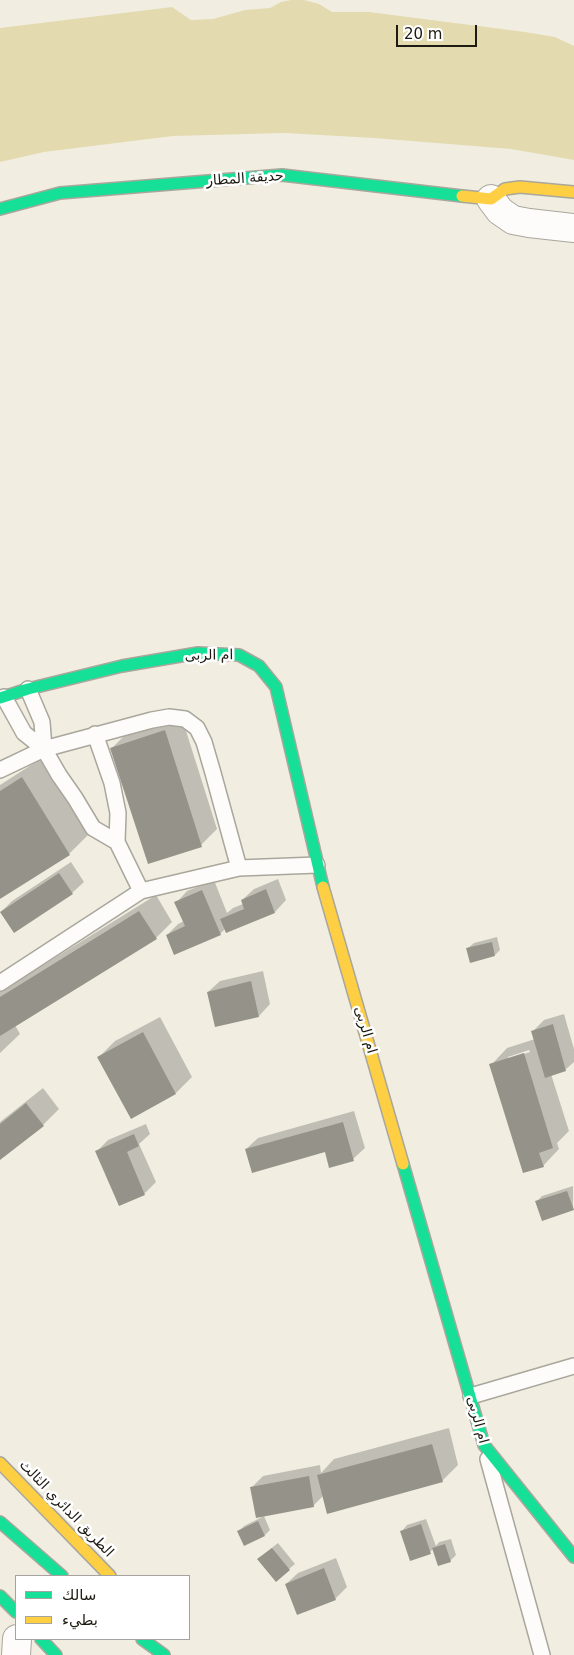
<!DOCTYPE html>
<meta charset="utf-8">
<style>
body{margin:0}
#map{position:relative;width:574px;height:1655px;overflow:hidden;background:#f1eee1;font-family:"DejaVu Sans","Noto Naskh Arabic",sans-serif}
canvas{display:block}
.legend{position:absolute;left:15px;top:1575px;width:175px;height:65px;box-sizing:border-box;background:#fff;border:1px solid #a4a3a0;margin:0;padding:6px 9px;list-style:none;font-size:15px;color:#1c1a11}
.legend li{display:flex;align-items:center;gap:10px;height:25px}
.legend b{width:25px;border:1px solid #a4a3a0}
.scale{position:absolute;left:396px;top:25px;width:81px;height:22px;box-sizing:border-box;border:2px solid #1c1a11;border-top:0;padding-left:6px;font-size:15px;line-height:18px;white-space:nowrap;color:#1c1a11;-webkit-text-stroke:4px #fff;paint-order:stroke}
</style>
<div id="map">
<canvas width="574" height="1655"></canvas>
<ul class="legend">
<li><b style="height:6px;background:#16e098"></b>سالك</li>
<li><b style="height:6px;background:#ffcf43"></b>بطيء</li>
</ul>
<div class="scale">20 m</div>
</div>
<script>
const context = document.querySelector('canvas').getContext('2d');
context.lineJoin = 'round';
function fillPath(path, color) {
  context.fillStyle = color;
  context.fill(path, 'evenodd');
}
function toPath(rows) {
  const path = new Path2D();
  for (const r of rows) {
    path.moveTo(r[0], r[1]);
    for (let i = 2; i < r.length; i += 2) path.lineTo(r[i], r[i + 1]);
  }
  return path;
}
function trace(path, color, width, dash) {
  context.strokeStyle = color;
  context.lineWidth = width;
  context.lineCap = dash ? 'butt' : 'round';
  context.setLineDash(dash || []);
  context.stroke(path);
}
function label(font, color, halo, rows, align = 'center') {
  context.font = font + ' "DejaVu Sans","Noto Naskh Arabic",sans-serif';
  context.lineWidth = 5;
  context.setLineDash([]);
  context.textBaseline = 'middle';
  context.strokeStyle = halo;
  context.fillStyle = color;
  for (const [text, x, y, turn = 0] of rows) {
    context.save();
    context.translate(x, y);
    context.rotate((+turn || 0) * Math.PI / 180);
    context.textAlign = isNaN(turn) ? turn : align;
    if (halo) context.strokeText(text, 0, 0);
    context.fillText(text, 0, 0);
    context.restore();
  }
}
fillPath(toPath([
 [291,0,304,0,319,4,332,12,369,12,525,32,555,37,574,46,574,160,511,149,374,138,285,133,173,136,44,152,0,162,0,28,172,7,191,20,213,19,245,10,270,8,281,2]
]), '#e4daaf');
fillPath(toPath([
 [181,715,217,829,201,845,112,748,128,732],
 [42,758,89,834,69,854,0,898,0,785],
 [71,862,84,882,72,893,14,932,1,912,12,901],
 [278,879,286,900,275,912,226,931,225,929,220,934,167,935,178,924,184,921,176,903,187,891,214,880,227,913,233,908,243,904,242,900,254,889],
 [156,895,172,922,156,938,15,1025,20,1034,0,1053,0,992],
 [497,937,500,950,495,955,468,948,474,943],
 [263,971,270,1004,259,1016,216,1025,208,992,220,981],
 [564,1014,574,1049,574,1062,565,1070,551,1074,569,1131,557,1143,559,1149,543,1166,491,1065,507,1048,535,1039,533,1031,544,1020],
 [529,1050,530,1052,508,1059,508,1057],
 [160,1017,192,1077,176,1093,131,1117,99,1057,115,1041],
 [43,1088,59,1109,43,1125,0,1159,0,1122],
 [354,1111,365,1148,353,1159,326,1151,246,1149,258,1138],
 [146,1124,150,1134,139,1144,156,1182,144,1194,97,1151,108,1140],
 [573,1186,573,1209,537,1201,542,1196],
 [449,1428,458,1465,442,1481,323,1496,313,1506,252,1487,263,1476,320,1465,321,1473,334,1459],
 [264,1516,270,1530,265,1535,239,1531,244,1526],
 [426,1519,436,1546,439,1542,451,1539,456,1555,450,1561,433,1549,430,1552,402,1531,407,1525],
 [278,1543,295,1564,289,1569,264,1554],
 [336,1558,347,1587,336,1598,298,1614,286,1584,298,1573]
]), '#0003');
fillPath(toPath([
 [165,730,202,847,148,864,110,748],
 [22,777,70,855,0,899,0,791],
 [59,873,73,894,14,933,0,912],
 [266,889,275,913,226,933,220,919,244,909,241,900],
 [202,890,221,935,174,955,166,935,185,926,174,902],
 [139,911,157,939,0,1036,0,997],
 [492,942,495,956,470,963,466,948],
 [251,981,259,1017,215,1027,207,992],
 [553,1024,566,1071,545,1078,531,1031],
 [143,1032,176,1094,131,1119,97,1057],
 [524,1053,553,1148,539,1153,544,1167,523,1173,489,1064],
 [26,1103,44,1126,0,1160,0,1124],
 [343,1122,354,1161,329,1168,325,1152,252,1173,245,1149],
 [134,1134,139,1146,127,1152,145,1195,119,1206,95,1151],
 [567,1191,574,1210,542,1221,535,1201],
 [432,1444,443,1482,327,1514,317,1475],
 [309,1476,314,1507,256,1518,250,1487],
 [258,1521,265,1536,244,1546,237,1531],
 [421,1524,431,1554,410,1561,400,1531],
 [445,1544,451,1562,438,1566,432,1548],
 [272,1548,290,1570,276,1582,257,1559],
 [324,1568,336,1600,297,1615,285,1584]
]), '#959389');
const lane = toPath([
 [4,697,24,733,44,749,42,722,28,689],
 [44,749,59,775,75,798,93,828,117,842],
 [0,770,44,749,152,720,169,717,185,719,197,728,204,742,213,773,239,868,141,891],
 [239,868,317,865],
 [0,983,141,891,117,842,118,813,112,783,95,734],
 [471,1396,574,1366],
 [488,1459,542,1655]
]);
const street = toPath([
 [491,199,500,211,513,220,529,223,574,228],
 [16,1655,17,1639]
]);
const fast = toPath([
 [0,209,60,193,282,175,462,196],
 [0,698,28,689,122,666,198,653,239,655,259,666,276,687,323,887],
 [403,1164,484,1445,574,1557],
 [0,1522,62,1576],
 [0,1596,16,1612],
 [41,1639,56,1655],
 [142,1639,164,1655]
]);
const slow = toPath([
 [462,196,491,199,505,189,520,187,574,192],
 [323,887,403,1164],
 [0,1463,110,1576]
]);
trace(lane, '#a9a69c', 18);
trace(street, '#a9a69c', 30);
trace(fast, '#a9a69c', 14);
trace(slow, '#a9a69c', 14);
trace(lane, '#fdfcfa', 15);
trace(street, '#fdfcfa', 28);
trace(fast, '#16e098', 11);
trace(slow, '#ffcf43', 11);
label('14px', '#1c1a11', '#fff', [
 ["حديقة المطار",245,179,-4],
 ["ام الربى",209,656,-1],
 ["ام الربى",365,1030,74],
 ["ام الربى",477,1420,75],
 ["الطريق الدائري الثالث",66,1509,46]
]);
</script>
